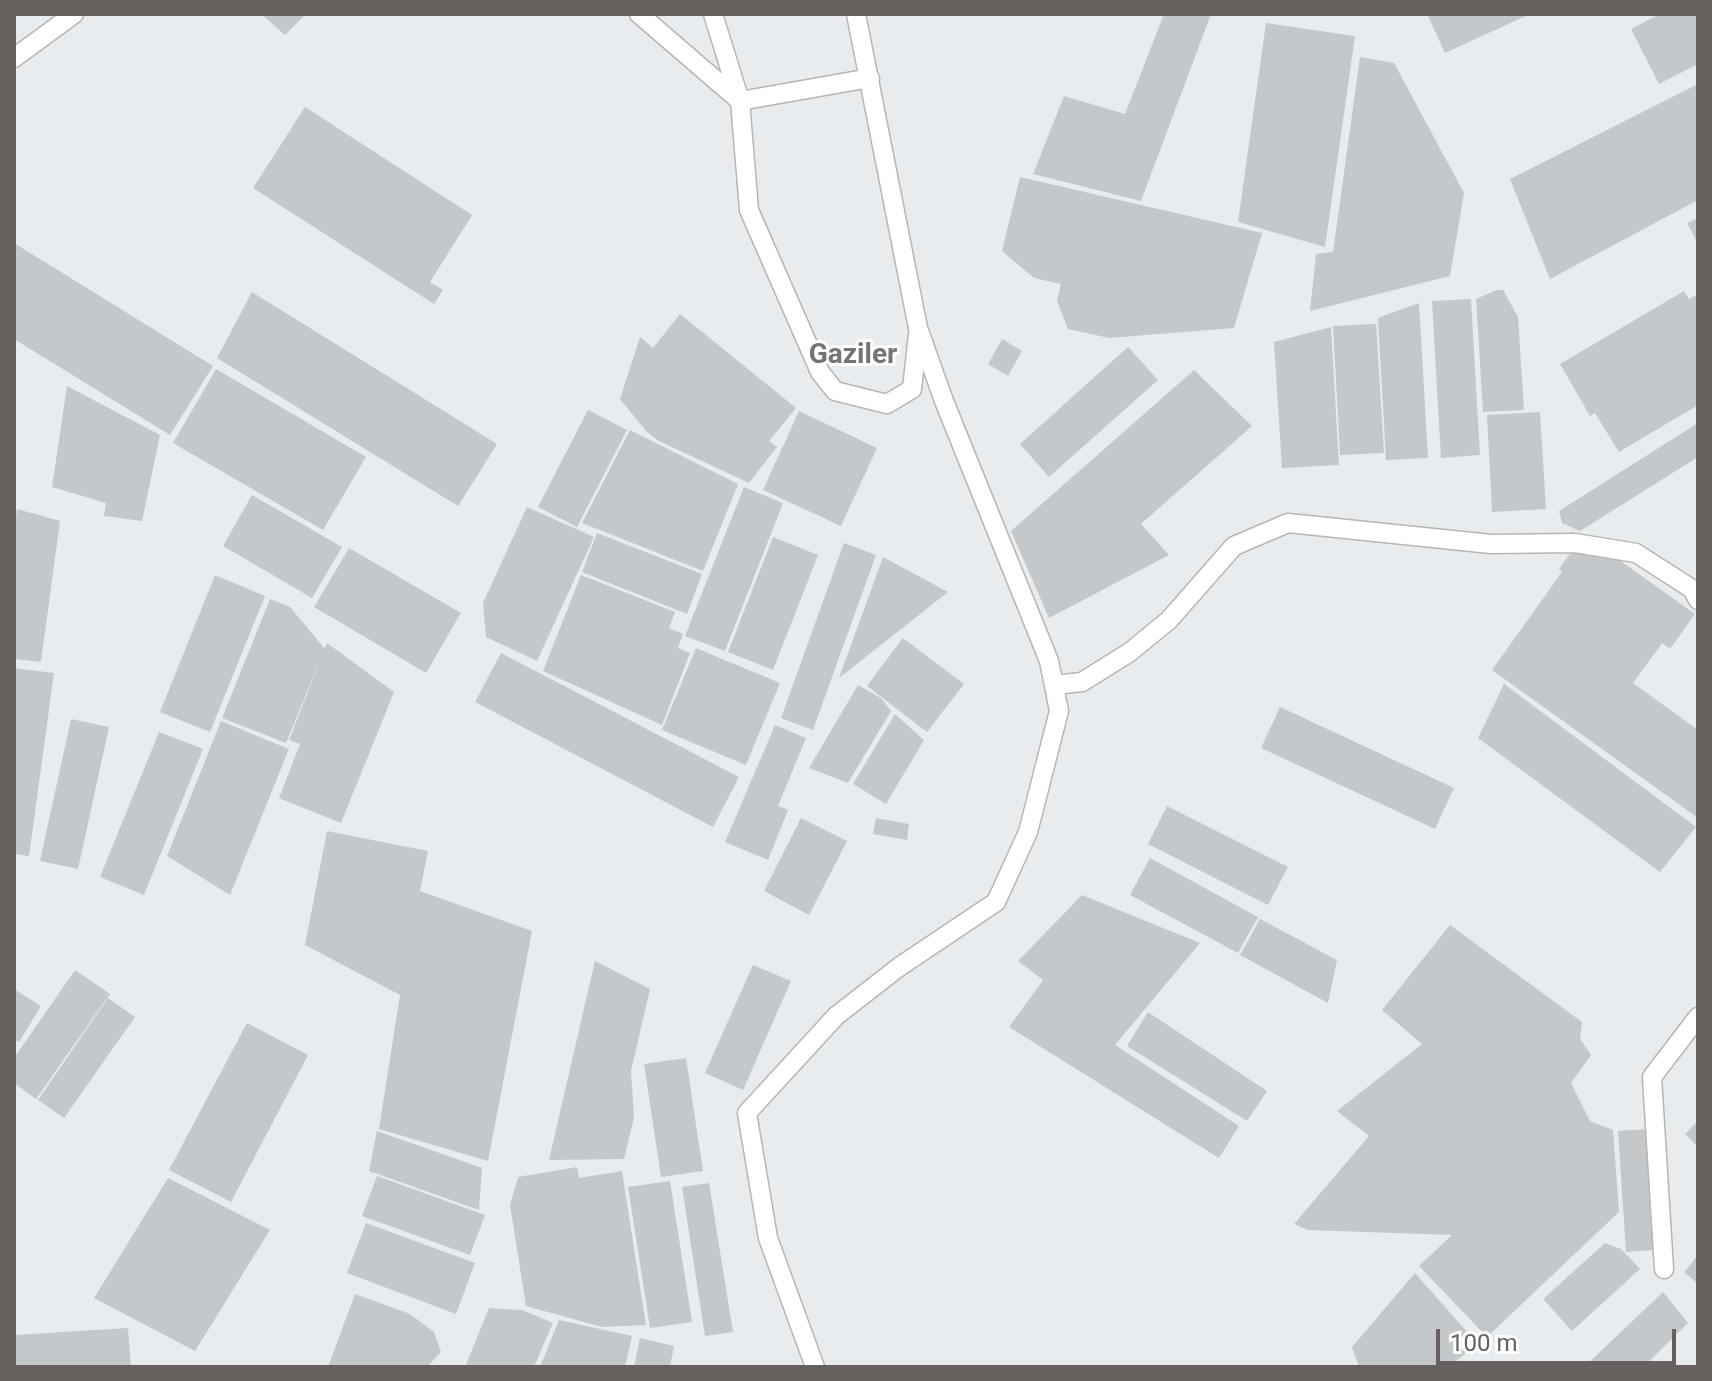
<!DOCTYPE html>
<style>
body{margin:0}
#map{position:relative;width:1712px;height:1381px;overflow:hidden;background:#e8ecef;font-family:Roboto,sans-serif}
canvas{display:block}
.frame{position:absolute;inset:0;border:16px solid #66615f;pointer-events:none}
.scale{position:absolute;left:1436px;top:1329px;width:240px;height:36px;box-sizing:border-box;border:4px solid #66615f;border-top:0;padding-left:10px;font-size:24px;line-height:28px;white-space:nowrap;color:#66615f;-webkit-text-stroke:6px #fff;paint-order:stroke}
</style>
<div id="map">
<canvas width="1712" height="1381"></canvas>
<div class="frame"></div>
<div class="scale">100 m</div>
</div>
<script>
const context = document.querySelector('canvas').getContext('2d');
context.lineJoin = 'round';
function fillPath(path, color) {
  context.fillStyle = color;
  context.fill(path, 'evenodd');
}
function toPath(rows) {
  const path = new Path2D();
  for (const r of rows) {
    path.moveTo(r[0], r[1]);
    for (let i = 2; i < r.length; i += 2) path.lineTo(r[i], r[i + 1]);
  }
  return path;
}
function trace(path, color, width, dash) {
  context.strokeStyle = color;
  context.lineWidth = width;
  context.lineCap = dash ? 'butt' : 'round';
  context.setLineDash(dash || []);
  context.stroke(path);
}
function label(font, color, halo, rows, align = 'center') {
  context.font = font + ' Roboto,sans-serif';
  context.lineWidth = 6;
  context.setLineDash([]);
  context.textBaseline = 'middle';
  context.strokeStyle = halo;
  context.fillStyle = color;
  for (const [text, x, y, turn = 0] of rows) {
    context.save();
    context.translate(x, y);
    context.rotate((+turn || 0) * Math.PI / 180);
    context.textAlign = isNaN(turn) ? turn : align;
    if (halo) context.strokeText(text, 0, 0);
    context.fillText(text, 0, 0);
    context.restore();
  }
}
fillPath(toPath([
 [261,14,306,14,285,35],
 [1164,14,1211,14,1141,201,1033,174,1064,96,1125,114],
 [1427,14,1530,14,1445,53],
 [1660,14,1698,14,1698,64,1659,84,1631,29],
 [1266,23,1355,36,1325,247,1238,222],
 [1360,57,1394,63,1464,193,1450,276,1310,311,1316,254,1333,252],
 [1698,84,1698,200,1550,279,1510,179],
 [305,107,472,215,430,282,443,290,434,304,253,188],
 [1020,177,1262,233,1234,328,1109,338,1068,329,1057,301,1061,284,1034,278,1002,251],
 [1698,218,1698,244,1687,223],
 [14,243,213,366,170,435,14,339],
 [1497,290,1503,290,1518,317,1524,410,1483,412,1476,299],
 [1684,291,1689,299,1698,294,1698,405,1619,452,1595,413,1590,416,1560,364],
 [252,292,497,444,458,506,217,358],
 [1471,299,1480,455,1441,458,1432,301],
 [1419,303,1428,458,1386,460,1378,318],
 [680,314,796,408,769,441,777,447,749,483,657,440,646,431,620,399,640,337,653,348],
 [1376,324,1384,453,1340,455,1333,326],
 [1331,327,1339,465,1282,468,1274,342],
 [1002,339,1022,351,1008,376,988,364],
 [1128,347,1158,380,1049,477,1020,444],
 [216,369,366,457,323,530,173,443],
 [1194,370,1252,426,1141,524,1169,555,1049,618,1011,531],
 [67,386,160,435,142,521,104,516,106,503,52,487],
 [588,410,627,430,577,527,538,507],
 [799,411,877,448,841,526,763,490],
 [1540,412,1546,509,1492,512,1487,415],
 [1698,423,1698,457,1580,531,1562,523,1559,511],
 [630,430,738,484,703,571,582,523],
 [744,487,783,503,725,651,685,636],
 [252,495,342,547,312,598,223,546],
 [527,507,594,537,537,661,486,637,483,603],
 [17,509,60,521,41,662,14,659,14,533],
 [597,533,702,574,687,614,582,572],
 [773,537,818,555,773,670,728,652],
 [844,543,876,555,813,730,781,718],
 [349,548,461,613,426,673,314,607],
 [1573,550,1618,559,1695,614,1670,649,1662,643,1633,683,1698,730,1698,818,1492,670,1562,572,1559,569],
 [883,557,948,592,839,678],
 [215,575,265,596,210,732,160,712],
 [581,575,675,612,669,628,683,634,678,648,690,653,662,725,543,671],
 [270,599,290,607,325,649,327,643,394,692,341,823,279,798,300,744,289,740,323,653,286,743,222,718],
 [903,638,964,684,927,732,867,686],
 [696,648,780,683,746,765,662,730],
 [501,653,739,777,713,827,475,702],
 [14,668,54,673,29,856,14,854],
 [1504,684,1696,827,1660,872,1478,738],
 [858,685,881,698,891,711,848,783,809,768],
 [1280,707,1454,788,1435,829,1261,748],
 [895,714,924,740,886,804,853,784],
 [71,719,109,727,78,869,40,861],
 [221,721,289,749,230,895,167,856],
 [775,725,806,738,778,806,788,810,768,860,725,842],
 [159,732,203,749,144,895,100,877],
 [1167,806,1288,867,1268,905,1148,844],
 [801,818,847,841,809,915,764,891],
 [876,818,909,824,907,840,873,834],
 [327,831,428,851,420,891,532,931,488,1161,379,1129,400,995,305,945],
 [1150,858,1258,917,1238,953,1130,895],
 [1082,895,1200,943,1115,1045,1239,1126,1219,1158,1009,1027,1043,980,1018,961],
 [1260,919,1337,960,1328,1003,1240,955],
 [1450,925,1582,1022,1580,1039,1591,1055,1571,1083,1590,1121,1613,1130,1619,1212,1487,1337,1419,1266,1452,1235,1308,1230,1294,1224,1369,1136,1337,1111,1422,1044,1382,1010],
 [595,961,650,989,631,1071,634,1117,624,1159,549,1160],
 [753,965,791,981,743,1090,705,1073],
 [75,970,110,994,36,1099,14,1083,14,1058],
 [14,989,41,1006,19,1042,14,1039],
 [108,998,135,1017,64,1118,38,1100],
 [1148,1012,1267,1091,1247,1121,1127,1046],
 [247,1023,308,1055,231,1202,169,1170],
 [686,1058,703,1171,661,1177,644,1064],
 [1698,1121,1698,1147,1685,1134],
 [1648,1129,1656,1250,1626,1252,1618,1131],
 [377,1131,482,1168,479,1210,369,1171],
 [577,1167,579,1178,622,1171,646,1325,602,1327,526,1306,510,1205,518,1177],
 [377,1176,485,1215,470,1255,362,1216],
 [168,1178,270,1230,195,1351,94,1298],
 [670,1181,692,1322,650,1328,628,1187],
 [709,1183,733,1332,705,1336,682,1187],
 [366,1223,475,1263,456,1314,347,1273],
 [1605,1243,1621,1249,1640,1269,1572,1331,1543,1299],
 [1698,1255,1698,1284,1684,1272],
 [1415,1273,1478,1344,1448,1367,1359,1367,1352,1347],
 [1663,1292,1688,1323,1643,1367,1584,1367],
 [355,1294,410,1314,434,1332,441,1352,427,1367,328,1367],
 [489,1308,522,1310,553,1323,534,1367,465,1367],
 [559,1320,632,1336,625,1367,540,1367],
 [128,1328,131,1367,14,1367,14,1335],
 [640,1338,674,1346,670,1367,634,1367]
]), '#c4c8cb');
const street = toPath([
 [639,14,740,101],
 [713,14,740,101],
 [14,58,74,14],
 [870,78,740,101,749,210,820,372,835,391,887,404,912,389,918,334],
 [1054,685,1082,682,1130,652,1169,620,1234,546,1288,523,1491,544,1575,543,1636,553,1692,589,1698,600],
 [1664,1269,1652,1077,1698,1017],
 [815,1367,768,1238,747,1113,836,1016,899,967,996,902,1028,832,1059,711,1049,661,944,401,918,328,856,14]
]);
trace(street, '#b8b5b3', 21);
trace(street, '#fff', 18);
label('bold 28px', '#787270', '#fff', [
 ["Gaziler",853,356]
]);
</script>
